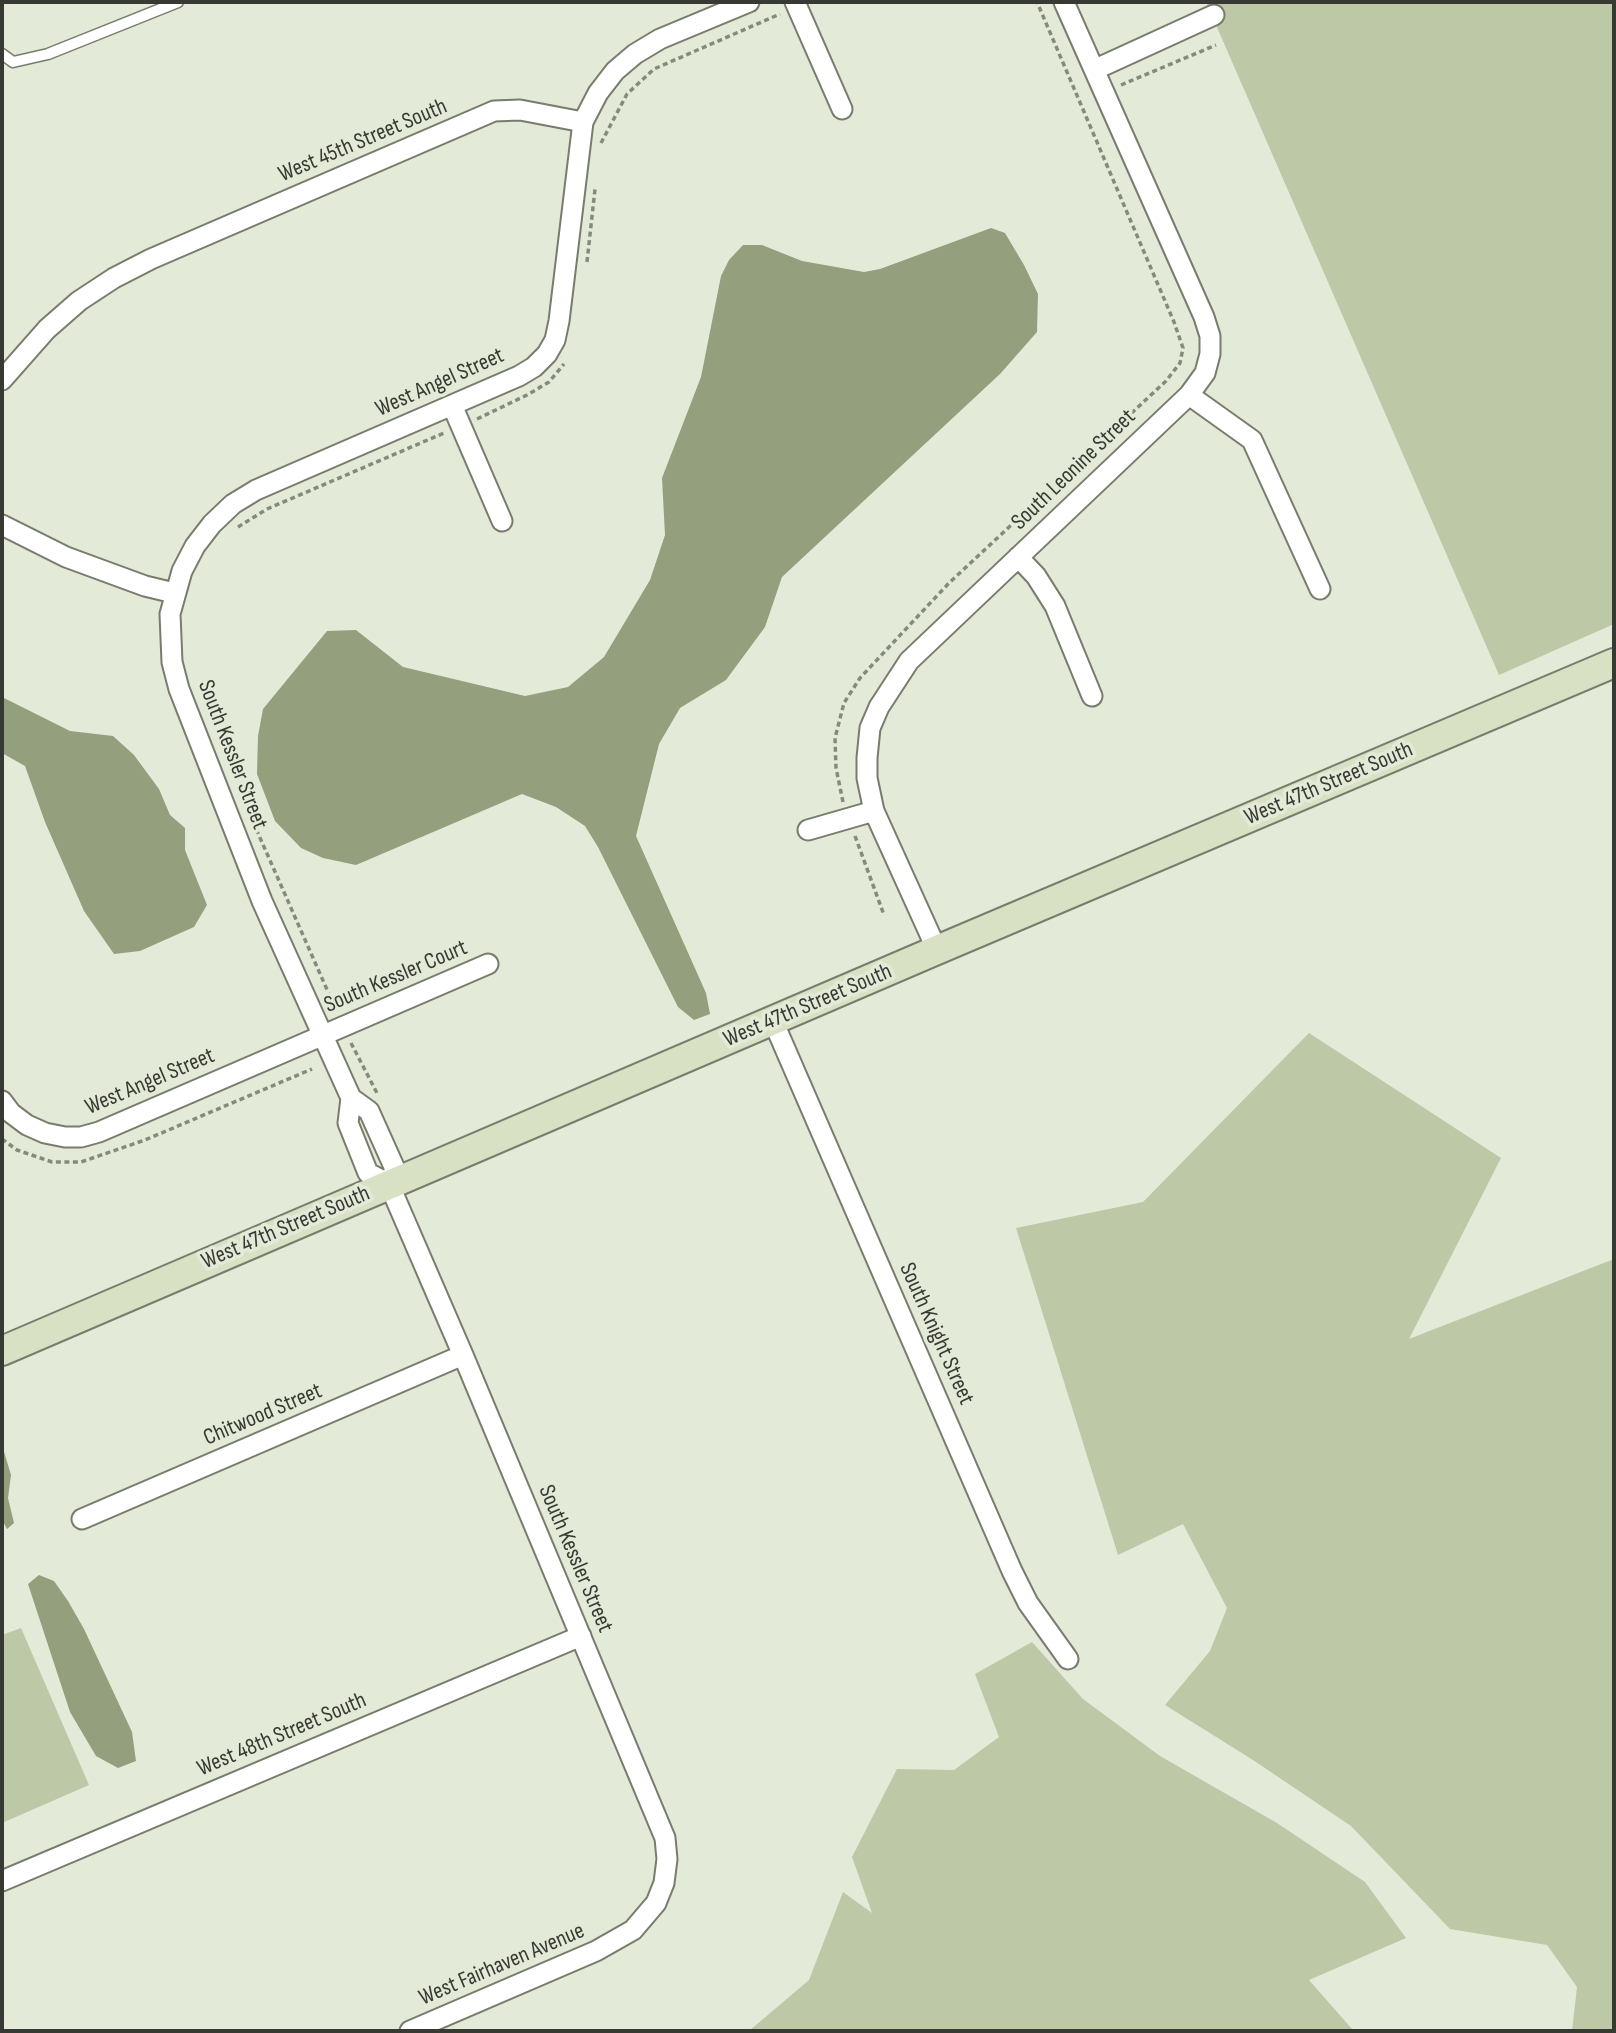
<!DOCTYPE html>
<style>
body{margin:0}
#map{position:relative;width:1616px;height:2033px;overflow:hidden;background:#e4ead8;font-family:"Sofia Sans Condensed",sans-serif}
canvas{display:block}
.frame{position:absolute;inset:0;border:4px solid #373a33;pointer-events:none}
</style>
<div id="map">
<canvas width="1616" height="2033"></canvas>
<div class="frame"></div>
</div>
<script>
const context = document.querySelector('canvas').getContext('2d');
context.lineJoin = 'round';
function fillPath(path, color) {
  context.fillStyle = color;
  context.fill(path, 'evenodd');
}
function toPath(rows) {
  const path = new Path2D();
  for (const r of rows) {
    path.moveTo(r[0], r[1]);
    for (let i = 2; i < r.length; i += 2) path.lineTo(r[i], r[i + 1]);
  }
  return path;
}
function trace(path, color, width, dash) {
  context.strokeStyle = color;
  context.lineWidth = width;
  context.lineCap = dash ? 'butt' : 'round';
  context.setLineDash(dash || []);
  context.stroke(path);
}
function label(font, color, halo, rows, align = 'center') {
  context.font = font + ' "Sofia Sans Condensed",sans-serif';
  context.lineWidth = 7;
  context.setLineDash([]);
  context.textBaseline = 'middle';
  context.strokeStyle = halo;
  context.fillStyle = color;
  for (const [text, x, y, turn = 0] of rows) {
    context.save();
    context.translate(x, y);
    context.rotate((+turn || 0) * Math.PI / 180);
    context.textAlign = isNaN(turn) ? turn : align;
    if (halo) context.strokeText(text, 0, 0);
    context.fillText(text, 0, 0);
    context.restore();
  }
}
fillPath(toPath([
 [1206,2,1614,2,1614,624,1499,675],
 [1309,1033,1501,1158,1409,1339,1614,1259,1614,2031,1572,2031,1577,1987,1547,1945,1450,1929,1351,1826,1253,1760,1165,1705,1210,1651,1227,1608,1183,1524,1118,1555,1016,1228,1143,1202],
 [21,1628,89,1785,2,1823,2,1635],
 [1032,1642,1083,1699,1160,1756,1277,1823,1365,1882,1406,1938,1309,1980,1352,2029,1419,2029,1423,2031,749,2031,809,1980,843,1892,872,1913,852,1857,897,1769,954,1770,999,1737,975,1674]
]), '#bcc8a6');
fillPath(toPath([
 [991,228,1005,233,1024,265,1038,294,1037,332,1000,374,782,577,765,627,726,680,680,708,659,744,636,836,706,993,710,1014,694,1020,678,1007,598,847,585,826,556,807,522,794,356,865,323,858,301,848,275,821,257,774,258,736,263,709,327,631,356,630,403,667,525,696,568,687,604,657,650,580,665,535,662,478,701,377,721,276,729,260,743,245,762,245,802,261,864,272,880,269],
 [2,697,70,731,113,736,134,755,159,789,170,815,185,828,185,850,207,905,194,927,140,951,114,954,84,911,45,822,25,766,2,753],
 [2,1445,11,1475,8,1498,14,1523,7,1529,2,1520],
 [39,1575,54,1581,68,1601,84,1629,132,1732,136,1761,118,1768,96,1756,70,1712,28,1584]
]), '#939f7d');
const lane = toPath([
 [2,54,13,62,48,54,178,2]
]);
const street = toPath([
 [795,2,842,109],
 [1096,69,1214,15],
 [2,380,47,329,79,301,114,278,151,259,494,111,520,110,583,122],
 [1189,395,1252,440,1320,589],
 [452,405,502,521],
 [2,525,66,557,145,586,174,593],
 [1018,557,1036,576,1055,606,1092,696],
 [808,830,874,811],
 [937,950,874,811,867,778,867,758,870,728,879,707,909,661,1189,395,1205,373,1210,354,1210,336,1204,317,1064,2],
 [773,1021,1012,1571,1028,1603,1068,1659],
 [351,1098,369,1111,395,1169,389,1184],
 [2,1101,11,1113,27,1125,45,1133,65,1137,81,1137,99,1132,488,964],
 [82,1519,463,1355],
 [2,1881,581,1636],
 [410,2031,596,1951,633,1930,656,1903,664,1883,667,1859,665,1838,463,1355,389,1184,368,1173,348,1123,351,1098,262,901,179,689,172,662,170,614,182,571,195,546,212,524,233,504,256,490,519,376,534,367,547,354,555,340,559,321,583,122,598,93,615,71,635,54,660,39,749,2]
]);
const secondary = toPath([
 [2,1351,937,950,1614,663]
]);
trace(lane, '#777c6c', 13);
trace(street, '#777c6c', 23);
trace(secondary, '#777c6c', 32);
trace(toPath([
 [1121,85,1216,45],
 [601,143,627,94,654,69,780,14],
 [587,262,595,189],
 [477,419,527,395,549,382,564,364],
 [238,527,267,509,444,433],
 [843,802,836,768,835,738,844,703,860,678,949,583,1166,381,1180,363,1183,348,1174,322,1037,2],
 [246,806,336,1010],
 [855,836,884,915],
 [351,1043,378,1095],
 [2,1139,17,1150,52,1162,81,1162,145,1140,312,1069]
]), '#858a7e', 3.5, [5, 3.5]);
trace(lane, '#fff', 10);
trace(street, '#fff', 19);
trace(secondary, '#d9e1c4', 28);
label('23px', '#373a33', '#e4ead8', [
 ["West 45th Street South",363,141,-23],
 ["West Angel Street",440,383,-24],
 ["South Leonine Street",1074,470,-44],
 ["South Kessler Street",232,755,69],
 ["West 47th Street South",1329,784,-23],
 ["South Kessler Court",396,977,-23],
 ["West 47th Street South",808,1006,-23],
 ["West Angel Street",150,1082,-23],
 ["West 47th Street South",286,1228,-23],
 ["South Knight Street",936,1334,66],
 ["Chitwood Street",263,1415,-23],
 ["South Kessler Street",575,1559,67],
 ["West 48th Street South",282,1735,-23],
 ["West Fairhaven Avenue",502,1965,-23]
]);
</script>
